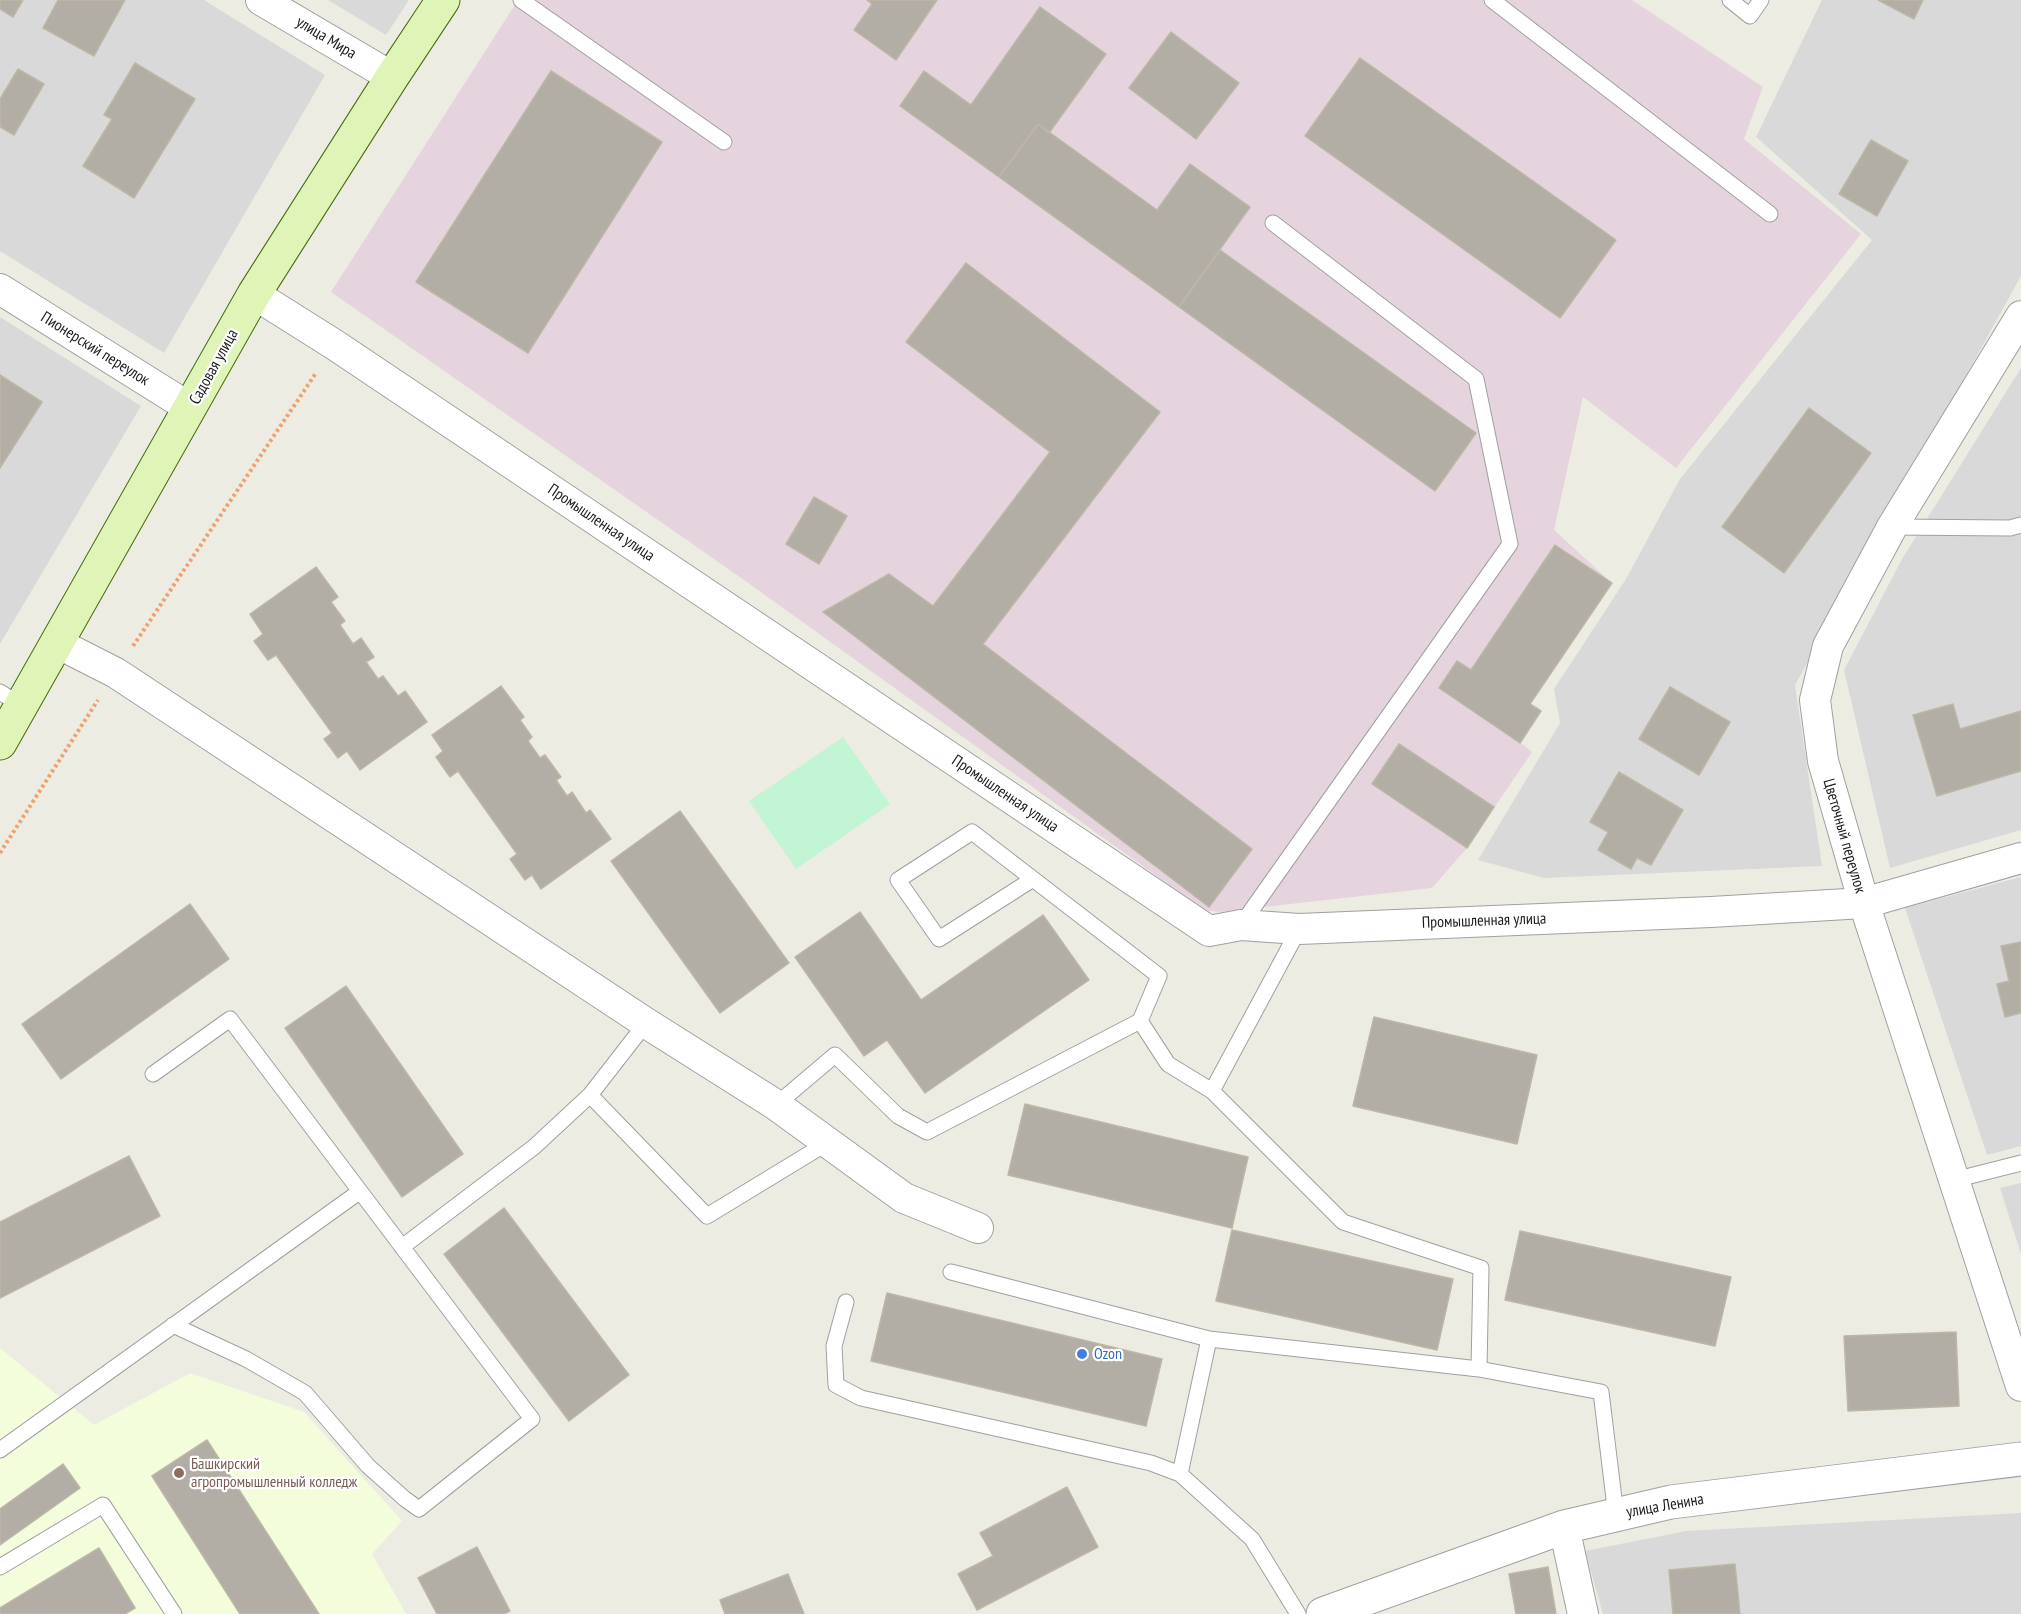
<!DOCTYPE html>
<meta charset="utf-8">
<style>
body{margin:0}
canvas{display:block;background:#edece2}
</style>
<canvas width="2021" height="1614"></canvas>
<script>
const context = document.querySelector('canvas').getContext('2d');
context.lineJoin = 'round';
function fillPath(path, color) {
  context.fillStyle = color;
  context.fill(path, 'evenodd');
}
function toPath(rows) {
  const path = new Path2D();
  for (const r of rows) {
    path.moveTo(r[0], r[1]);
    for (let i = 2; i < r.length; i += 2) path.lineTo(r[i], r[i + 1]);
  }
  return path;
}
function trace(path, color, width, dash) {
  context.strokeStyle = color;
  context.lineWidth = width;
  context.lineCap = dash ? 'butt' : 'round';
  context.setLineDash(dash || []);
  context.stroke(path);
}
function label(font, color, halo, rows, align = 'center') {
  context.font = font + ' "PT Sans Narrow",sans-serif';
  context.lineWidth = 4.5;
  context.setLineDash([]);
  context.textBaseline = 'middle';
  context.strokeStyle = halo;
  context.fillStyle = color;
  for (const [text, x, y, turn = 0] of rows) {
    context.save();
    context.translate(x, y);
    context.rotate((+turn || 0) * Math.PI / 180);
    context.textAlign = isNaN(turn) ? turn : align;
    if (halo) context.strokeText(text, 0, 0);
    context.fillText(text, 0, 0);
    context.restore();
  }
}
fillPath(toPath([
 [0,0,204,0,325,75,164,353,0,251],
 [328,0,409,0,386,35],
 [1822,0,2021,0,2021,276,1795,685,1822,866,1544,878,1478,860,1560,723,1554,689,1626,579,1680,479,1872,240,1756,137],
 [0,317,141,406,0,644],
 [2021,368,2021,830,1890,868,1844,670,1902,559],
 [2021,877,2021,1146,1987,1155,1905,908],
 [2021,1183,2021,1254,2000,1188],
 [2021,1513,2021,1614,1603,1614,1585,1551,1686,1531]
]), '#dad9d9');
fillPath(toPath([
 [518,0,1632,0,1763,87,1744,139,1861,234,1676,468,1583,397,1554,530,1612,583,1530,704,1541,711,1521,743,1532,752,1467,848,1432,888,1220,912,1204,910,744,580,331,292]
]), '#e5d4dd');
fillPath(toPath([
 [0,1348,94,1425,190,1373,304,1412,402,1521,372,1554,406,1614,0,1614]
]), '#f3fcdb');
fillPath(toPath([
 [843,737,890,804,796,869,749,801]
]), '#c1f5d4');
const building = toPath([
 [0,0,23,0,13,17,0,9,0,0],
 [58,0,125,0,94,56,43,28,58,0],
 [867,0,937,0,896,60,854,30,872,4,867,0],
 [1878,0,1923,0,1914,19,1878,0],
 [1040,7,1106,54,1049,133,1038,124,999,177,900,106,924,71,971,105,1040,7],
 [1171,32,1239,83,1196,139,1129,88,1171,32],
 [1360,58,1616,240,1560,318,1305,136,1360,58],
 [135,63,195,99,134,198,83,166,112,119,104,115,135,63],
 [18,69,44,84,14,135,0,127,0,99,18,69],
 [551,71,662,142,528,353,416,282,551,71],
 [1038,124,1157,210,1190,164,1250,207,1179,307,999,177,1038,124],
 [1871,140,1908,161,1877,216,1839,194,1871,140],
 [1220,250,1476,433,1435,491,1179,307,1220,250],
 [966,263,1160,412,983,644,1252,849,1209,907,823,612,889,574,933,606,1050,452,906,342,966,263],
 [0,375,42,402,0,468,0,375],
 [1809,408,1871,453,1784,573,1722,527,1809,408],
 [814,497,847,516,819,564,786,544,814,497],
 [1555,545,1612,583,1530,704,1541,711,1520,743,1439,688,1457,661,1471,670,1555,545],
 [316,567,338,597,331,602,345,621,340,625,353,644,361,638,374,657,366,662,378,679,383,676,398,696,405,691,427,722,360,770,347,751,338,758,324,739,332,733,276,655,268,660,254,641,263,634,250,614,316,567],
 [501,686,524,717,520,720,532,737,528,741,540,758,545,755,561,777,556,780,567,796,572,792,586,813,590,810,611,839,541,889,532,875,525,880,510,859,517,854,458,771,450,777,436,757,443,751,432,735,501,686],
 [1670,687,1730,722,1699,775,1639,739,1670,687],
 [1953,704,1960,729,2021,711,2021,771,1937,796,1913,715,1953,704],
 [1399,744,1494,807,1467,848,1372,784,1399,744],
 [1619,772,1683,810,1651,865,1637,858,1631,869,1598,850,1608,832,1590,822,1619,772],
 [680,811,789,963,720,1013,611,861,680,811],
 [190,904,229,959,61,1079,22,1024,190,904],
 [860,912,921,1000,1043,915,1089,980,925,1093,887,1040,864,1056,795,957,860,912],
 [2021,942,2021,1013,2005,1017,1997,984,2009,981,2001,946,2021,942],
 [346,986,463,1154,402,1197,285,1028,346,986],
 [1374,1017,1537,1055,1517,1144,1353,1106,1374,1017],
 [1025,1104,1248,1157,1232,1228,1008,1175,1025,1104],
 [129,1156,160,1216,0,1298,0,1222,129,1156],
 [504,1208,629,1375,569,1421,444,1254,504,1208],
 [1232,1230,1453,1279,1437,1350,1216,1301,1232,1230],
 [1520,1231,1731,1277,1715,1346,1505,1300,1520,1231],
 [887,1293,1162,1359,1146,1426,871,1361,887,1293],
 [1956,1332,1959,1406,1848,1411,1844,1336,1956,1332],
 [207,1440,319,1614,240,1614,152,1476,207,1440],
 [63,1464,80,1488,0,1545,0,1509,63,1464],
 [1067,1487,1098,1547,977,1610,958,1574,993,1556,980,1533,1067,1487],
 [477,1547,510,1611,504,1614,437,1614,418,1578,477,1547],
 [99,1548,135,1608,125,1614,0,1614,0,1608,99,1548],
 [1735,1564,1740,1614,1673,1614,1669,1570,1735,1564],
 [1548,1567,1556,1614,1516,1614,1509,1574,1548,1567],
 [788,1574,804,1614,725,1614,720,1600,788,1574]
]);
fillPath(building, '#b2aea5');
trace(building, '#bdb7a6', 1.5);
const service = toPath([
 [521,0,724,142],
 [1492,0,1770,214],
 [1730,0,1750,16,1761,0],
 [1892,527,2010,528,2021,525],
 [0,692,22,706],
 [1033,879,939,939,898,880,972,832,1033,879,1159,976,1140,1021],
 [1241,925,1510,544,1476,379,1273,223],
 [153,1074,230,1019,532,1419,419,1509,405,1499,368,1466,305,1393,246,1359,173,1325],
 [1212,1091,1343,1222,1481,1268,1479,1369,1601,1392,1616,1515],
 [590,1095,707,1216,827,1143],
 [776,1105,835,1055,898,1116,927,1132,1140,1021,1168,1064,1212,1091,1299,929],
 [1954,1180,2021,1163],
 [402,1247,534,1147,590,1095,646,1023],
 [951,1272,1209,1339],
 [846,1302,834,1346,836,1385,861,1398,1151,1463,1180,1474,1252,1539,1298,1614],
 [0,1450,359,1192],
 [1180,1474,1209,1339,1479,1369],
 [0,1567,103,1505,174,1614]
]);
const minor = toPath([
 [261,0,392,77],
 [0,289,190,408],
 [254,294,335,345,1209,931,1241,925,1299,929,1711,912,1864,903,2021,858],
 [2021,316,1892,527,1828,646,1815,700,1823,761,1864,903,2021,1386],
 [57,643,116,673,646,1023,776,1105,904,1198,978,1228],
 [1564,1527,1583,1614]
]);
const tertiary = toPath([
 [1323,1614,1564,1527,1671,1502,2021,1459]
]);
const secondary = toPath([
 [0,743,254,294,392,77,443,0]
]);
trace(service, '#a0a0a0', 17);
trace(minor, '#a0a0a0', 32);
trace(tertiary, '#a0a0a0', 35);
trace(secondary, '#446a0c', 35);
trace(toPath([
 [133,646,316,373],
 [0,853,98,700]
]), '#efa270', 4, [3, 3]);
trace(service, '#fff', 15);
trace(minor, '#fff', 30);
trace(tertiary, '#fff', 33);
trace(secondary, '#e0f4b8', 33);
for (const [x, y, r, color] of [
 [1082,1354,6,"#3f7fe0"],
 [179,1473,6,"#8d6e63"]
]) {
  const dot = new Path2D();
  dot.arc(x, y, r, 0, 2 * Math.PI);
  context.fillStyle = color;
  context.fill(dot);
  trace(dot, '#fff', 2);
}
label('16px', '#1c1c1c', '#fff', [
 ["улица Мира",326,38,31],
 ["Пионерский переулок",95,349,32],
 ["Садовая улица",214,367,-61],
 ["Промышленная улица",601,523,34],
 ["Промышленная улица",1005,794,34],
 ["Цветочный переулок",1844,836,74],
 ["Промышленная улица",1484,921,-2],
 ["улица Ленина",1665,1506,-10]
]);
label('16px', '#366cbe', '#fff', [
 ["Ozon",1094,1354]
], 'left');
label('16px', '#785e54', '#fff', [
 ["Башкирский",191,1464],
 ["агропромышленный колледж",191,1482]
], 'left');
</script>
